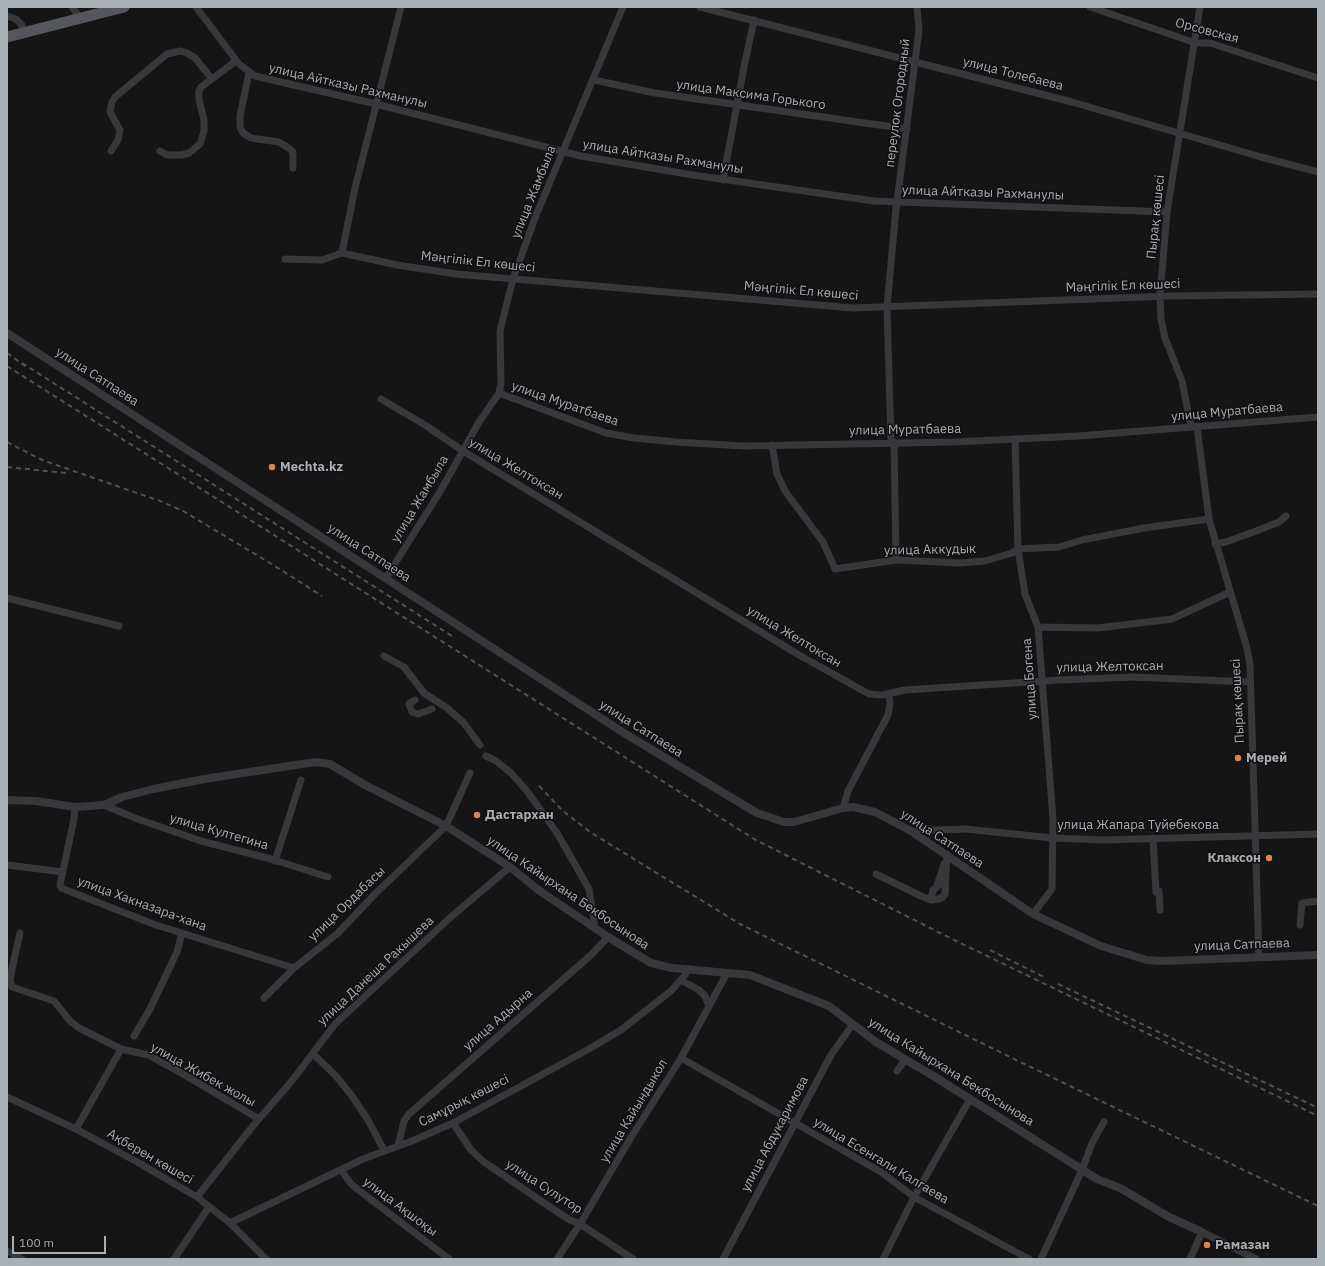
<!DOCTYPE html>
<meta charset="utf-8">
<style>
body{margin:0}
#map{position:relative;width:1325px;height:1266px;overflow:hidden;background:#151516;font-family:"IBM Plex Sans",sans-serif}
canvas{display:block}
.frame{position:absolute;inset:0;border:8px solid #a8afb5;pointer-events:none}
.scale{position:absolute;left:12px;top:1236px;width:94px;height:18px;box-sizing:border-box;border:2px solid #a8afb5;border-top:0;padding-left:5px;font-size:12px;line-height:14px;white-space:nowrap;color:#a8afb5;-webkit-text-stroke:3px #101011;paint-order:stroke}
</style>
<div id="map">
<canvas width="1325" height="1266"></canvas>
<div class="frame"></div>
<div class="scale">100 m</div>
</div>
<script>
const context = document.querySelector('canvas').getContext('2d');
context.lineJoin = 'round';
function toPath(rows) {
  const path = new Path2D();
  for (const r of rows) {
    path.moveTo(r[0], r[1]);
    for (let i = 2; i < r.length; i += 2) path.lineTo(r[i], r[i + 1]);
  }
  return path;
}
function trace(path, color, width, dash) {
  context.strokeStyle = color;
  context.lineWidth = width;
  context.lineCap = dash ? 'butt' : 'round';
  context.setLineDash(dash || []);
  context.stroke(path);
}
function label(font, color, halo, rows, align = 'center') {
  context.font = font + ' "IBM Plex Sans",sans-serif';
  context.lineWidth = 3;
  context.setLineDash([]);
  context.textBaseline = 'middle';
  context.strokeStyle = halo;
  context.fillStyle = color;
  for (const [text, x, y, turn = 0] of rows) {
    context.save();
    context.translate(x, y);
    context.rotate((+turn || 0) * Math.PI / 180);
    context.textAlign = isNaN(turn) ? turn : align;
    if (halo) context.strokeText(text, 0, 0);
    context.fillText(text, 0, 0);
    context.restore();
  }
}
trace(toPath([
 [72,7,80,18],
 [196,7,239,64,255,76,376,104,581,156,693,175,874,201,1167,212],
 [700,7,1072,102,1261,157,1318,172],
 [1090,7,1196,43,1210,43,1318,78],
 [7,16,16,19,22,25,24,33],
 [249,73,240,116,240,127,243,133,251,138,279,142,290,149,293,152,293,168],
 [594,80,655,93,907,129],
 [111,151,118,140,120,130,110,112,112,102,115,97,167,54,180,51,187,53,195,58,212,79],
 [160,151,167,155,181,155,189,153,200,144,204,131,204,120,199,100,199,91,201,87,236,61],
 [723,180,744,67,754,20],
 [342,253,355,188,401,7],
 [285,259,322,260,342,253,397,265,456,274,853,308,1171,296,1318,294],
 [499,393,606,433,634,438,676,442,744,446,954,442,1078,436,1318,417],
 [381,399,425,425,463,451,799,655,869,694,882,695,905,690,1060,680,1133,677,1250,682],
 [1191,427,1182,381,1165,338,1161,319,1160,296,1167,212,1200,7],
 [1197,427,1209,519,1247,648,1250,665,1259,956],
 [1015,439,1018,549,1025,594,1038,627,1053,819,1052,889,1033,914],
 [891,442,887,307,896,209,919,30,917,7],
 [894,442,896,560],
 [772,445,777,474,785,491,823,542,835,569,896,560,960,563,985,561,1012,553,1018,549,1059,547,1082,540,1144,528,1209,519],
 [1215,544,1226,542,1256,531,1279,522,1286,516],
 [386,578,441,490,479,422,499,393,501,383,500,331,513,279,535,218,623,7],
 [7,598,119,626],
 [1038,627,1098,628,1172,619,1230,592],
 [384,656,404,667,424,693,447,708,463,722,480,745],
 [415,700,409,704,412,712,418,714,432,709],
 [486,756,496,761,511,773,527,791,557,833,589,889,595,928],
 [104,805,135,818,201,841,271,859,328,877],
 [75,807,74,819,60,885,61,888,156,925,294,968],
 [843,808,848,791,888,715,890,703,889,694],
 [911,831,965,829,1053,838,1103,840,1318,834],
 [1153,838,1156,892],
 [275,861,301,780],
 [7,865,63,872],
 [876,874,921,896,931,900,939,899,943,897,945,894,947,854],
 [937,885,944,864],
 [1159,891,1160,910],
 [931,900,933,890,940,884],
 [1300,925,1302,903,1318,901],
 [20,933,12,969,10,980,12,987,54,1001,70,1021,79,1028,121,1049,148,1055,183,1074,259,1119],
 [681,980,699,990,705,996,709,1006],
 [264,998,294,968,338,933,375,894,446,826,470,773],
 [134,1036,150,1009,177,952,182,933],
 [313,1054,336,1076,352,1096,368,1120,384,1150],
 [681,1058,881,1172,914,1197,1029,1259],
 [897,1071,905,1060],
 [7,1097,76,1129,139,1163,197,1197,230,1223,266,1259],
 [453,1123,471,1150,484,1162,547,1205,570,1220,580,1224,633,1259],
 [76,1129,121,1049],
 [398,1146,404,1121,409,1114,591,955,608,937],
 [341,1170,352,1185,449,1259],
 [197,1197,252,1127,291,1082,335,1024,452,916,510,867],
 [230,1223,363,1159,412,1141,453,1123,589,1049,621,1030,671,991,685,975,688,969],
 [7,1251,22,1259],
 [174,1259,209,1207],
 [557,1259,580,1224,630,1139,681,1058,727,973],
 [723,1259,831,1055,853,1024],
 [883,1259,914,1197,970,1099],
 [1041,1259,1082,1170,1092,1143,1104,1122],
 [1190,1259,1202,1232,1256,1259]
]), '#36383b', 7);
trace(toPath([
 [7,333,624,733,757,813,784,822,794,822,843,808,853,807,875,812,911,831,1033,914,1101,946,1147,960,1163,961,1318,955],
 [7,800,36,801,75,807,104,805,122,797,153,789,204,779,315,762,330,764,365,785,446,826,510,867,537,889,608,937,651,963,672,968,750,975,829,1006,876,1042,935,1077,1097,1179,1120,1188,1169,1217,1202,1232]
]), '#36383b', 8);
trace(toPath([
 [7,37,124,7]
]), '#53565a', 11);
trace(toPath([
 [7,353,25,366],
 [22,363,452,636],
 [7,366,754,839,952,939,1318,1116],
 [7,442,42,460,160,501,183,511,270,563,322,596],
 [7,467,66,473],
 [539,786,563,811,590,832,740,924,1012,1058,1318,1206],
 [990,950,1046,978],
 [1058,984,1318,1108]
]), '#4d5054', 2, [5, 4]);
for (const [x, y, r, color] of [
 [272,467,4,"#df8544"],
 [1238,758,4,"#df8544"],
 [477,815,4,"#df8544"],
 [1269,858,4,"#df8544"],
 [1207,1245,4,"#df8544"]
]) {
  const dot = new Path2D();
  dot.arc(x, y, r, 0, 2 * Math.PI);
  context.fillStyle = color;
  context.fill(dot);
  trace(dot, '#101011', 1.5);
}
label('13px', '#a8afb5', '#101011', [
 ["Орсовская",1207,31,15],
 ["улица Толебаева",1013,74,14],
 ["улица Айтказы Рахманулы",348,86,13],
 ["улица Максима Горького",751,95,8],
 ["переулок Огородный",898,103,-83],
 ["улица Айтказы Рахманулы",663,157,9],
 ["улица Жамбыла",534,192,-68],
 ["улица Айтказы Рахманулы",983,193,2],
 ["Пырақ көшесі",1156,217,-84],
 ["Мәңгілік Ел көшесі",478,262,6],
 ["Мәңгілік Ел көшесі",1123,286,-2],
 ["Мәңгілік Ел көшесі",801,291,5],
 ["улица Сатпаева",97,377,33],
 ["улица Муратбаева",565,404,19],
 ["улица Муратбаева",1227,412,-5],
 ["улица Муратбаева",905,430,-1],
 ["улица Желтоксан",516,469,31],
 ["улица Жамбыла",420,499,-59],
 ["улица Аккудык",930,550,-1],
 ["улица Сатпаева",369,553,33],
 ["улица Желтоксан",794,637,31],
 ["улица Желтоксан",1110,667,-1],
 ["улица Богена",1030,679,-94],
 ["Пырақ көшесі",1238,701,-93],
 ["улица Сатпаева",641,729,32],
 ["улица Жапара Туйебекова",1138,825],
 ["улица Култегина",219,832,16],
 ["улица Сатпаева",942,839,33],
 ["улица Кайырхана Бекбосынова",568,893,34],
 ["улица Хакназара-хана",142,904,20],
 ["улица Ордабасы",347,904,-44],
 ["улица Сатпаева",1242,945,-2],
 ["улица Данеша Ракышева",376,971,-43],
 ["улица Адырна",498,1020,-41],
 ["улица Кайырхана Бекбосынова",951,1072,32],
 ["улица Жибек жолы",203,1075,29],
 ["Самұрық көшесі",464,1101,-27],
 ["улица Кайындыкол",634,1111,-59],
 ["улица Абдукаримова",775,1134,-62],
 ["Ақберен көшесі",150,1157,30],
 ["улица Есенгали Калгаева",881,1161,31],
 ["улица Сулутор",544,1187,33],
 ["улица Ақшоқы",400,1207,37]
]);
label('bold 13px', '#a8afb5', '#101011', [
 ["Mechta.kz",280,467],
 ["Мерей",1246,758],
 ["Дастархан",485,815],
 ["Клаксон",1261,858,"right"],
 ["Рамазан",1215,1245]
], 'left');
</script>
